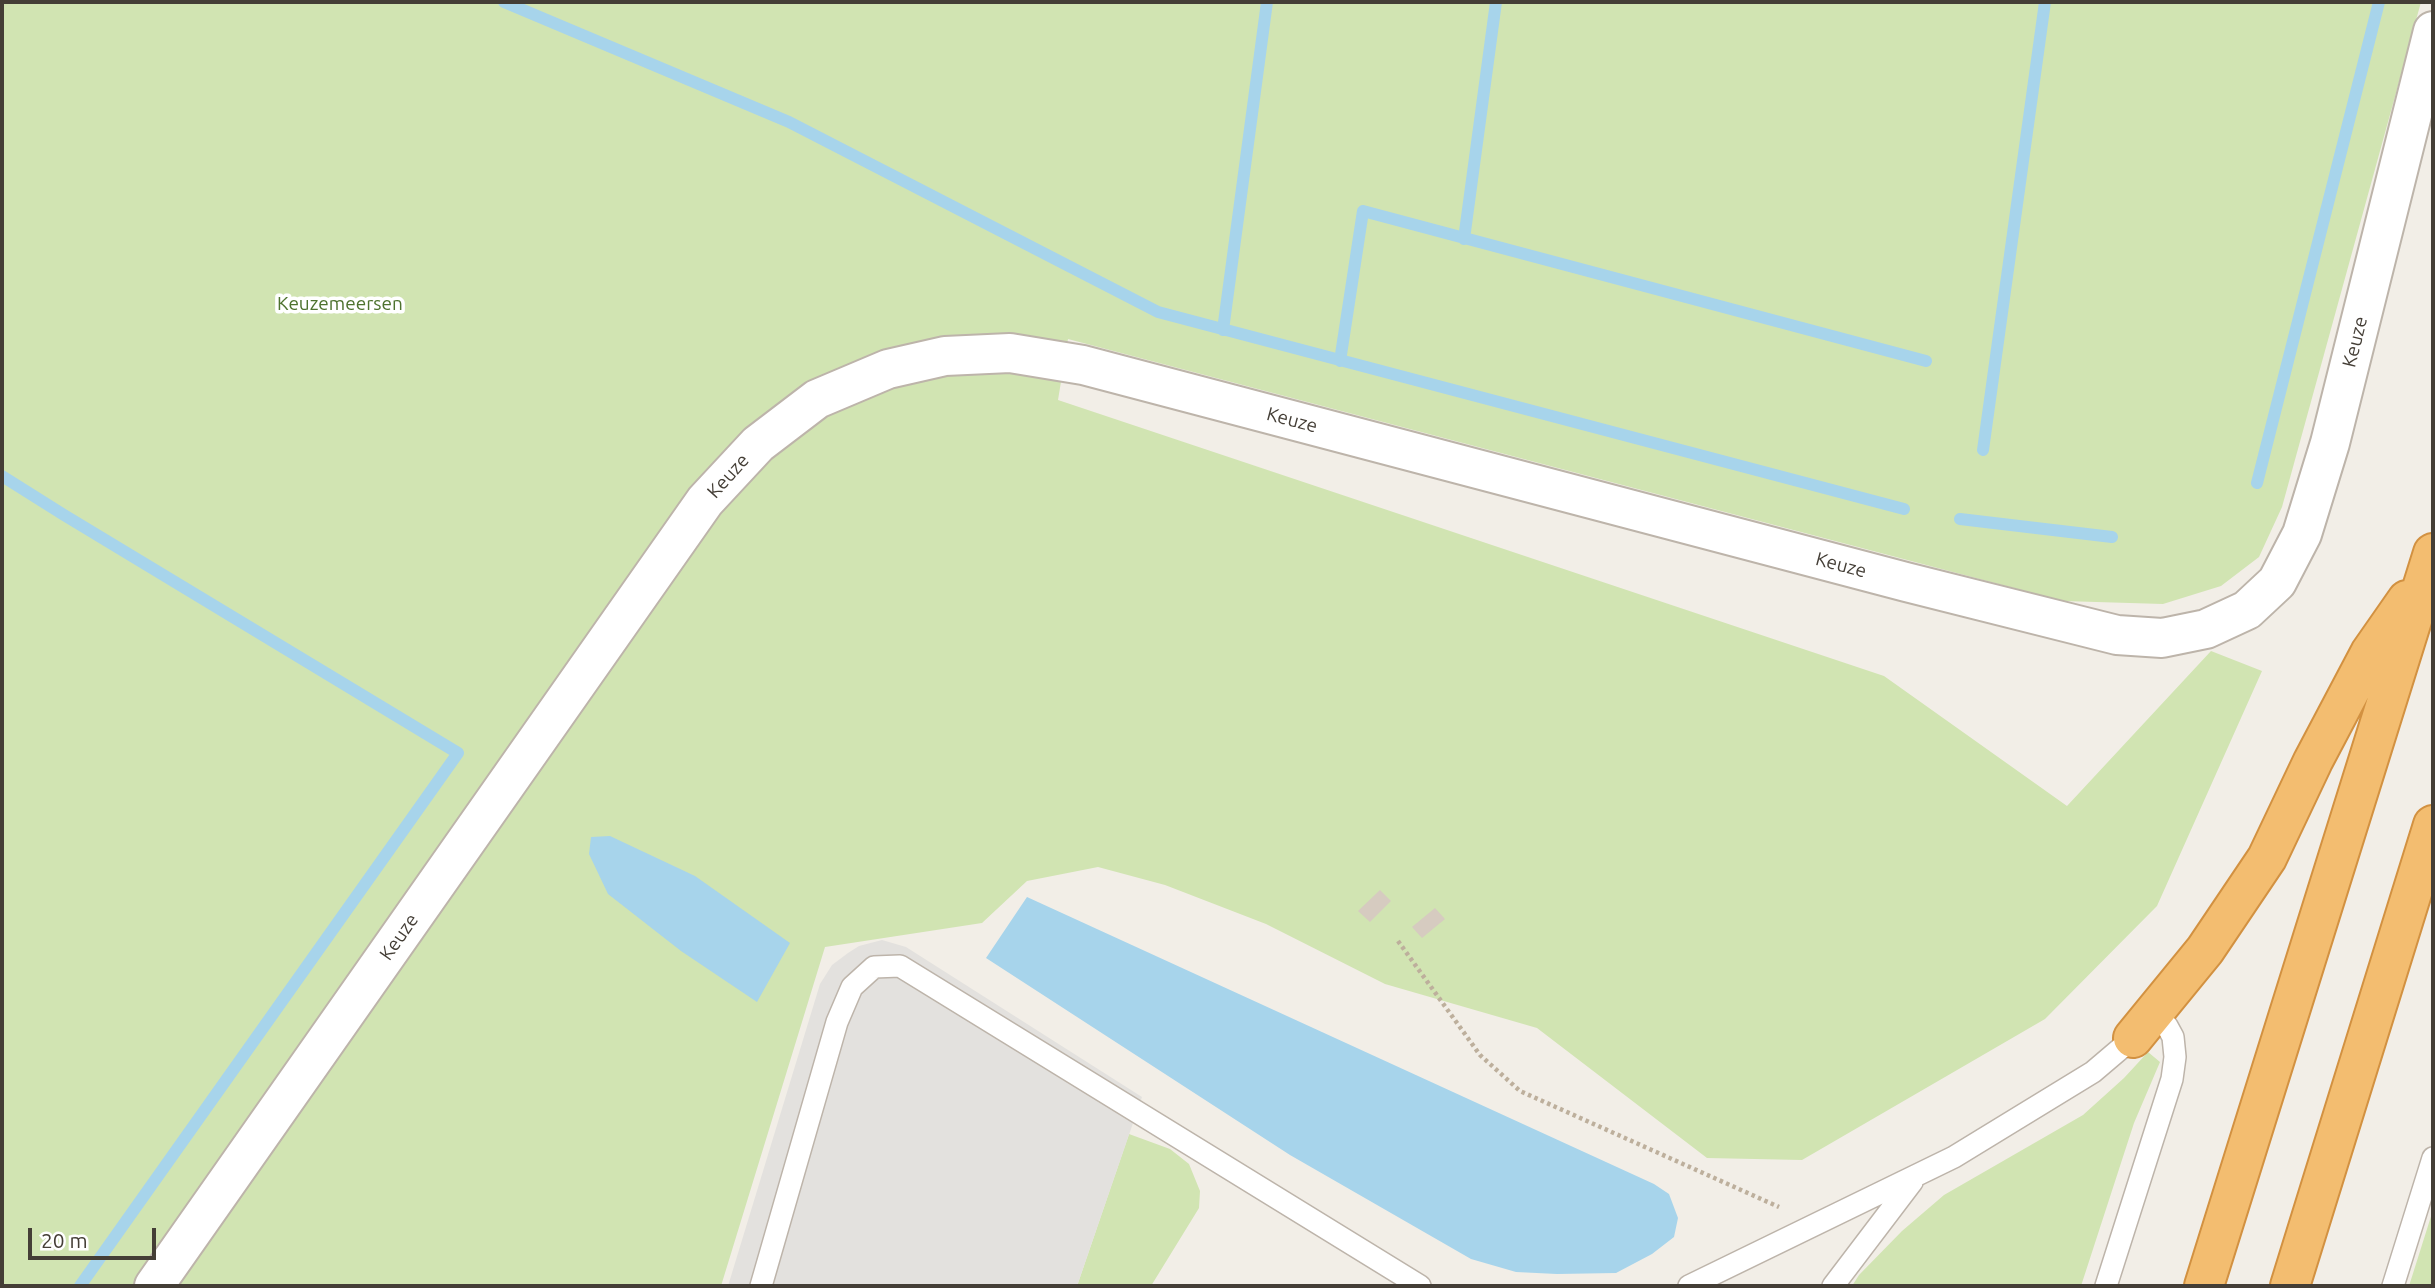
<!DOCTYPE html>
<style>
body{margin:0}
#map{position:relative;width:2435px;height:1288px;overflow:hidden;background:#f2eee7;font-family:Ubuntu,sans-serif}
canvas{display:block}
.frame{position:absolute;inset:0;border:4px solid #443e36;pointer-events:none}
.scale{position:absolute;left:28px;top:1228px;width:128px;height:32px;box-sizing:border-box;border:4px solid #443e36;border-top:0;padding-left:9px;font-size:21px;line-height:24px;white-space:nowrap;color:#443e36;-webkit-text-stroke:5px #fff;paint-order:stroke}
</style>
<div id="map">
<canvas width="2435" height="1288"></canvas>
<div class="frame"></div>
<div class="scale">20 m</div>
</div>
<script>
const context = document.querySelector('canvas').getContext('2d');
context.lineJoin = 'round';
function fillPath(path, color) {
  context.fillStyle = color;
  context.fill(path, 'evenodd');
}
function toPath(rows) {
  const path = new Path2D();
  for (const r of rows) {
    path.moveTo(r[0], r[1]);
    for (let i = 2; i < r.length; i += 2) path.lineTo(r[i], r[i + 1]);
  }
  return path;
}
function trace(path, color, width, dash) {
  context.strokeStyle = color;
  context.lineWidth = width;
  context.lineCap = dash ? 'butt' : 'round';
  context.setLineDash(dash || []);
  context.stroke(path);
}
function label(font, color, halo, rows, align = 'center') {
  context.font = font + ' Ubuntu,sans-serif';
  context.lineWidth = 7;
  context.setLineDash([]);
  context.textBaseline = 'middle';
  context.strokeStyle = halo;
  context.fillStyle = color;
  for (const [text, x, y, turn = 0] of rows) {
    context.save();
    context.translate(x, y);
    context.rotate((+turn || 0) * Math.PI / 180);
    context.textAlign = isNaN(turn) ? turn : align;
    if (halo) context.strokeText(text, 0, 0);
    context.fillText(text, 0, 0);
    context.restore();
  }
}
fillPath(toPath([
 [2,2,2421,2,2282,507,2259,557,2221,586,2163,604,2063,601,1068,339,1058,400,1884,676,2067,806,2211,651,2262,671,2157,906,2045,1019,1802,1160,1707,1158,1537,1028,1385,984,1266,924,1165,885,1098,867,1027,881,982,923,825,947,721,1286,2,1286],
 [2148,1052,2160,1062,2134,1123,2081,1286,1852,1286,1859,1275,1902,1231,1944,1195,2083,1115,2124,1078],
 [1129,1134,1170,1149,1189,1164,1200,1191,1199,1208,1151,1286,1077,1286],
 [2433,1210,2433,1286,2409,1286]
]), '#d1e4b2');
fillPath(toPath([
 [882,940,906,947,1142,1097,1077,1286,728,1286,820,984,832,965,848,953,859,946]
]), '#e3e1de');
fillPath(toPath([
 [610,836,695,876,790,943,757,1002,681,951,608,894,589,854,591,837],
 [1027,897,1654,1184,1669,1194,1678,1218,1674,1237,1652,1254,1616,1273,1557,1274,1516,1272,1471,1259,1290,1155,986,958]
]), '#a7d4eb');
trace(toPath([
 [504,2,789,122,1158,312,1904,509],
 [1464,239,1496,2],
 [1223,330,1267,2],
 [1340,361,1363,211,1926,361],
 [1983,450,2045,2],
 [2,476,64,515,458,753,80,1286],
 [2257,483,2379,2],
 [1960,519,2112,537]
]), '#a7d4eb', 12);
fillPath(toPath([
 [1380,890,1391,901,1370,922,1358,911],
 [1435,908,1445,919,1422,938,1412,927]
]), '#d6cbc0');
const service = toPath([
 [761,1286,837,1022,852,987,874,967,900,966,1420,1286],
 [1689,1286,1954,1157,2093,1072,2133,1038],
 [1833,1286,1912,1182],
 [2106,1286,2172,1079,2175,1057,2173,1037,2167,1026,2153,1013],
 [2393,1286,2433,1158]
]);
const minor = toPath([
 [154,1286,705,501,758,444,817,399,888,369,945,356,1010,353,1083,365,1906,582,2117,635,2162,638,2206,629,2247,610,2277,582,2302,534,2330,443,2433,31]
]);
const motorway = toPath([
 [2133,1038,2205,950,2267,858,2313,761,2370,653,2407,600],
 [2204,1286,2433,553],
 [2290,1286,2433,825]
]);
trace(service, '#bdb4aa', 24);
trace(minor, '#bdb4aa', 42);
trace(motorway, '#d29141', 42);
trace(toPath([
 [1398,941,1480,1055,1520,1091,1779,1207]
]), '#bdaf9c', 4.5, [3.5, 3.5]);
trace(service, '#fff', 21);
trace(minor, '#fff', 38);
trace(motorway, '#f3bd70', 38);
label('19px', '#4d722e', '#fff', [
 ["Keuzemeersen",340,304]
]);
label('19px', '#443e36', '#fff', [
 ["Keuze",2355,342,-76],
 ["Keuze",1292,420,15],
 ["Keuze",728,476,-48],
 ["Keuze",1841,565,15],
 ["Keuze",399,937,-55]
]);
</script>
